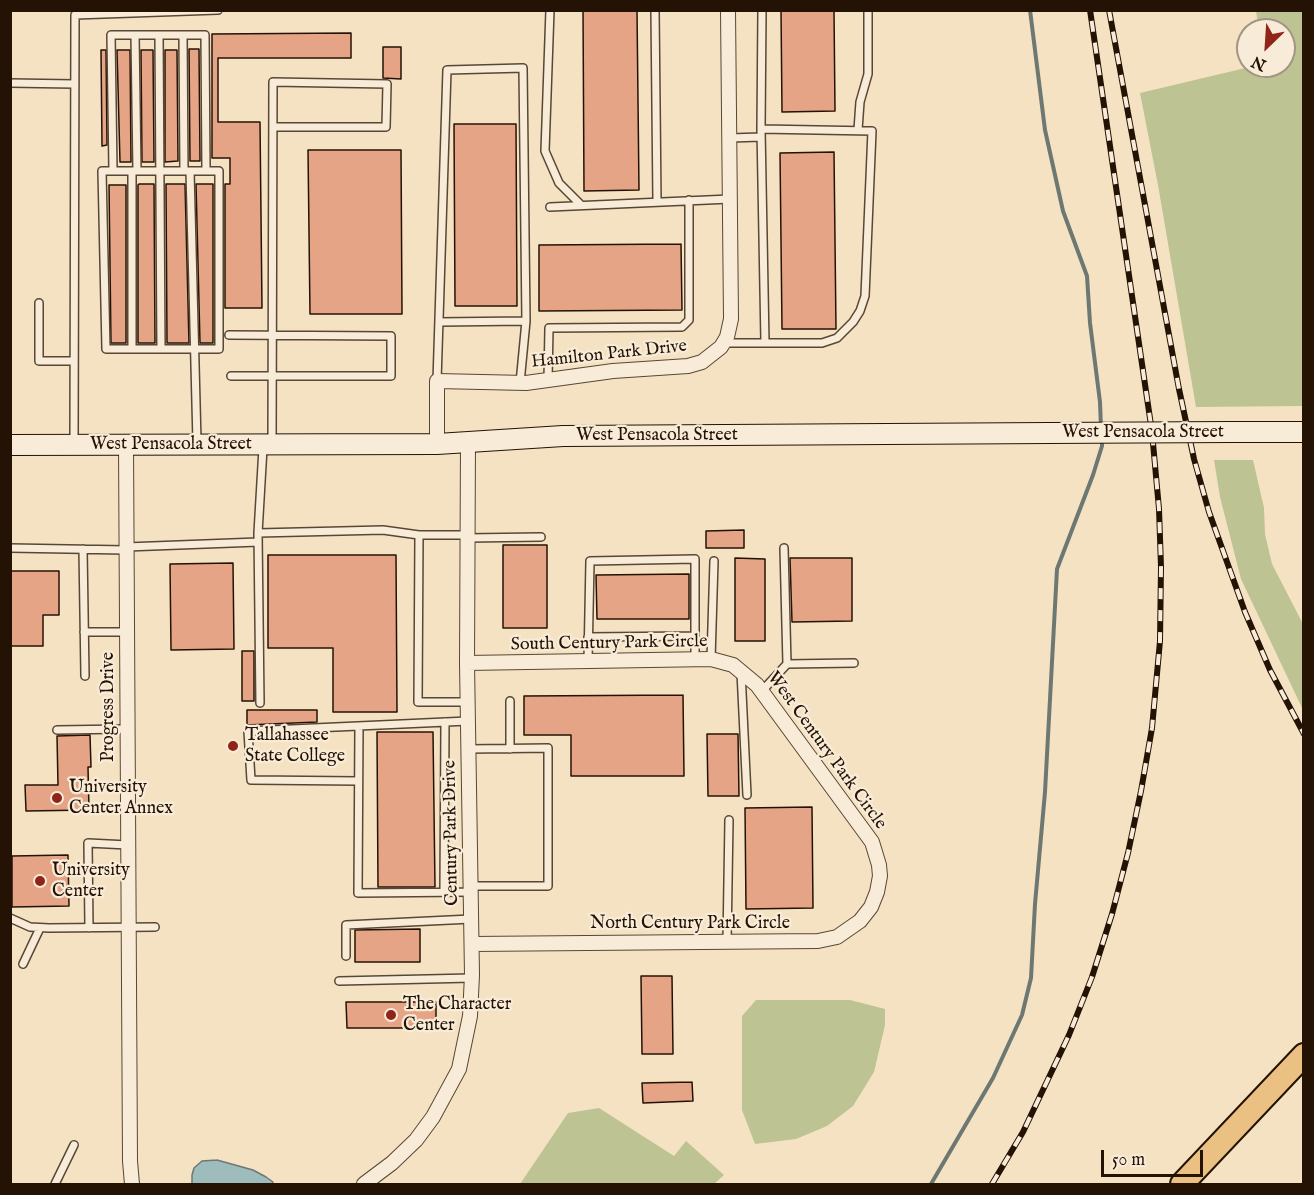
<!DOCTYPE html>
<style>
body{margin:0}
#map{position:relative;width:1314px;height:1195px;overflow:hidden;background:#f5e2c3;font-family:"IM FELL English",serif}
canvas{display:block}
.frame{position:absolute;inset:0;border:12px solid #241305;pointer-events:none}
.north{position:absolute;left:1236px;top:18px;width:60px;height:60px;box-sizing:border-box;background:#f8ecd8;border:2px solid #a39584;border-radius:50%;rotate:205deg;font-size:16px;font-weight:700;line-height:24px;text-align:center;color:#241305}
.north::after{content:'';display:block;margin:auto;width:21px;height:27px;background:#8f2418;clip-path:polygon(50% 0,100% 100%,50% 72%,0 100%)}
.scale{position:absolute;left:1101px;top:1150px;width:102px;height:27px;box-sizing:border-box;border:3px solid #241305;border-top:0;padding-left:8px;font-size:18px;line-height:21px;white-space:nowrap;color:#241305;-webkit-text-stroke:4px #f8ecd8;paint-order:stroke}
</style>
<div id="map">
<canvas width="1314" height="1195"></canvas>
<div class="frame"></div>
<div class="north">N</div>
<div class="scale">50 m</div>
</div>
<script>
const context = document.querySelector('canvas').getContext('2d');
context.lineJoin = 'round';
function fillPath(path, color) {
  context.fillStyle = color;
  context.fill(path, 'evenodd');
}
function toPath(rows) {
  const path = new Path2D();
  for (const r of rows) {
    path.moveTo(r[0], r[1]);
    for (let i = 2; i < r.length; i += 2) path.lineTo(r[i], r[i + 1]);
  }
  return path;
}
function trace(path, color, width, dash) {
  context.strokeStyle = color;
  context.lineWidth = width;
  context.lineCap = dash ? 'butt' : 'round';
  context.setLineDash(dash || []);
  context.stroke(path);
}
function label(font, color, halo, rows, align = 'center') {
  context.font = font + ' "IM FELL English",serif';
  context.lineWidth = 4.5;
  context.setLineDash([]);
  context.textBaseline = 'middle';
  context.strokeStyle = halo;
  context.fillStyle = color;
  for (const [text, x, y, turn = 0] of rows) {
    context.save();
    context.translate(x, y);
    context.rotate((+turn || 0) * Math.PI / 180);
    context.textAlign = isNaN(turn) ? turn : align;
    if (halo) context.strokeText(text, 0, 0);
    context.fillText(text, 0, 0);
    context.restore();
  }
}
fillPath(toPath([
 [1256,11,1303,11,1303,406,1196,407,1158,185,1140,93,1254,66,1284,66,1284,30,1259,30],
 [1214,460,1253,460,1264,508,1265,534,1272,564,1303,624,1303,710,1241,579,1220,497],
 [756,1000,850,1000,885,1009,885,1025,874,1072,853,1106,827,1126,796,1139,755,1144,742,1110,742,1016],
 [599,1108,674,1156,686,1141,724,1175,714,1184,520,1184,568,1113]
]), '#bdc393');
const water = toPath([
 [217,1160,253,1170,266,1177,273,1182,272,1184,192,1184,192,1175,194,1168,202,1161,217,1160]
]);
fillPath(water, '#9fbcbc');
trace(water, '#6e7873', 1.5);
trace(toPath([
 [1030,10,1045,130,1063,211,1087,276,1090,323,1100,402,1101,428],
 [931,1184,993,1078,1022,1015,1031,978,1035,904,1045,792,1057,569,1093,475,1102,446,1102,438]
]), '#6e7873', 4);
const building = toPath([
 [583,10,637,10,639,190,584,191,583,10],
 [781,10,834,10,835,111,782,112,781,10],
 [351,33,351,58,218,58,218,122,260,122,262,308,225,308,225,184,230,184,230,158,212,158,212,34,351,33],
 [383,47,401,47,401,79,383,78,383,47],
 [189,49,199,49,200,161,190,161,189,49],
 [101,50,106,50,107,145,102,146,101,50],
 [117,50,130,50,131,162,120,162,117,50],
 [141,50,153,50,154,162,142,162,141,50],
 [165,50,177,50,178,161,165,162,165,50],
 [454,124,516,124,517,306,455,306,454,124],
 [308,150,401,150,402,314,310,314,308,150],
 [834,152,836,329,782,329,780,153,834,152],
 [139,184,154,184,155,343,138,343,138,185,139,184],
 [166,184,185,184,189,343,167,343,166,184],
 [196,184,213,184,213,343,200,343,196,184],
 [109,185,126,185,126,343,111,343,109,185],
 [681,244,682,310,539,311,539,245,681,244],
 [744,530,744,548,706,548,706,531,744,530],
 [503,545,547,545,547,628,503,628,503,545],
 [268,555,396,555,397,712,333,712,333,648,268,648,268,555],
 [735,558,765,559,765,641,735,641,735,558],
 [790,558,852,558,852,621,792,622,790,558],
 [233,563,234,649,171,650,170,564,233,563],
 [10,571,59,571,59,615,43,615,43,646,10,646,10,571],
 [689,574,689,619,597,619,596,575,689,574],
 [242,651,254,651,254,701,242,701,242,651],
 [683,695,684,776,571,776,571,735,524,735,524,696,683,695],
 [247,710,317,710,317,722,247,725,247,710],
 [377,732,433,732,435,887,378,887,377,732],
 [707,734,738,734,739,796,708,796,707,734],
 [90,735,91,767,88,767,89,810,26,811,25,785,58,785,57,736,90,735],
 [812,807,813,908,746,909,745,808,812,807],
 [68,855,69,906,12,907,12,856,68,855],
 [420,929,420,962,355,962,355,930,420,929],
 [641,976,672,976,673,1054,642,1054,641,976],
 [346,1002,436,1002,436,1028,347,1028,346,1002],
 [692,1082,693,1101,643,1103,642,1083,692,1082]
]);
fillPath(building, '#e4a485');
trace(building, '#241305', 1.5);
const service = toPath([
 [550,10,545,151,559,183,581,205],
 [655,10,657,202],
 [762,10,761,129,765,343],
 [135,35,137,171],
 [159,35,161,349],
 [183,35,184,171],
 [10,83,74,84],
 [858,130,860,102,868,74,868,10],
 [730,138,761,137],
 [102,171,219,171,219,349,106,349,102,171],
 [113,171,111,35,205,35,206,171],
 [132,171,132,349],
 [190,171,197,442],
 [550,207,730,199],
 [39,303,39,361,74,361],
 [439,322,526,321],
 [229,335,391,336,391,376,231,376],
 [723,343,822,343,837,338,853,322,860,311,865,296,872,131,761,129],
 [548,380,549,328,682,327,689,320,689,200],
 [437,381,447,70,523,68,526,321,520,383],
 [272,443,273,82,387,84,386,127,273,127],
 [74,444,75,15,218,10],
 [258,533,383,530,419,535,467,535],
 [419,535,418,702,468,702],
 [467,538,541,537],
 [126,547,258,542],
 [10,548,126,550],
 [83,549,85,676],
 [84,632,126,632],
 [588,637,695,636],
 [711,659,714,561],
 [588,661,590,561,695,559,695,659],
 [787,664,854,663],
 [741,672,747,795],
 [762,691,787,664,784,548],
 [510,701,510,749],
 [260,703,258,533,263,448],
 [359,726,358,893,470,892],
 [57,730,127,729],
 [469,749,548,748,548,886,471,886],
 [358,781,251,780,248,731,468,721],
 [444,892,445,722],
 [10,918,30,927,49,928,155,927],
 [89,928,88,843,128,845],
 [727,942,729,820],
 [346,956,346,925,471,919],
 [23,964,40,928],
 [339,981,472,978],
 [55,1184,74,1145]
]);
const minor = toPath([
 [126,444,130,1161,132,1184],
 [437,444,437,381,526,383,613,371,688,366,702,362,721,347,727,337,731,319,728,10],
 [467,663,711,659,733,665,757,685,872,842,879,865,880,876,877,892,871,907,860,921,837,937,818,941,472,944],
 [364,1184,392,1163,416,1140,433,1117,459,1069,470,1016,472,975,467,663,468,442]
]);
const secondary = toPath([
 [1229,432,1304,432],
 [10,445,437,444,563,436,1049,433]
]);
const primary = toPath([
 [1182,1184,1304,1055]
]);
trace(service, '#584734', 10);
trace(minor, '#584734', 16);
trace(secondary, '#241305', 22);
trace(primary, '#241305', 26);
trace(service, '#f8ecd8', 7);
trace(minor, '#f8ecd8', 14);
trace(secondary, '#f8ecd8', 20);
trace(primary, '#eac182', 22);
const rail = toPath([
 [1109,10,1179,389,1194,459,1209,512,1245,612,1270,670,1304,734],
 [992,1184,1023,1132,1069,1035,1092,977,1112,914,1128,853,1141,791,1152,728,1160,641,1161,567,1159,509,1152,432,1090,10]
]);
trace(rail, '#241305', 6);
trace(rail, '#f8ecd8', 4, [11]);
const secondaryBridge = toPath([
 [1049,433,1229,432]
]);
trace(secondaryBridge, '#241305', 22, []);
trace(secondaryBridge, '#f8ecd8', 20);
for (const [x, y, r, color] of [
 [233,746,6,"#8f2418"],
 [57,798,6,"#8f2418"],
 [40,881,6,"#8f2418"],
 [391,1015,6,"#8f2418"]
]) {
  const dot = new Path2D();
  dot.arc(x, y, r, 0, 2 * Math.PI);
  context.fillStyle = color;
  context.fill(dot);
  trace(dot, '#f8ecd8', 2);
}
label('18px', '#241305', '#f8ecd8', [
 ["Hamilton Park Drive",609,355,-6],
 ["West Pensacola Street",1143,433],
 ["West Pensacola Street",657,436],
 ["West Pensacola Street",171,445],
 ["South Century Park Circle",609,644,-1],
 ["Progress Drive",109,707,-90],
 ["West Century Park Circle",826,751,54],
 ["Century Park Drive",452,833,-91],
 ["North Century Park Circle",690,924]
]);
label('18px', '#241305', '#f8ecd8', [
 ["Tallahassee",245,736],
 ["State College",245,757],
 ["University",69,788],
 ["Center Annex",69,809],
 ["University",52,871],
 ["Center",52,892],
 ["The Character",403,1005],
 ["Center",403,1026]
], 'left');
</script>
